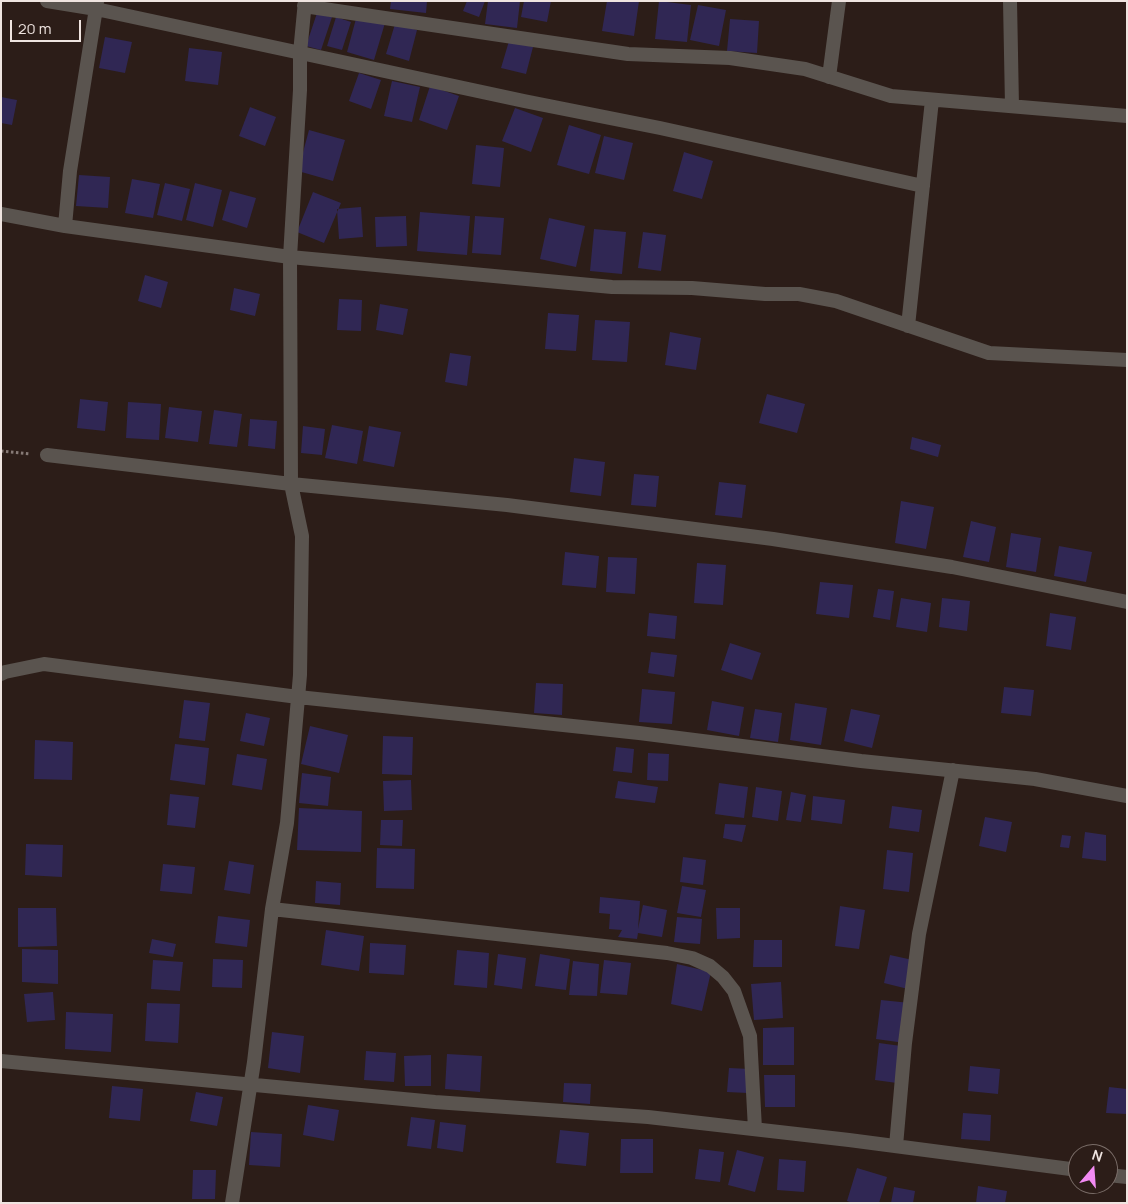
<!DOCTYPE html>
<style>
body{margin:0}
#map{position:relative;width:1128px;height:1204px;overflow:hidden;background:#2c1d18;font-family:Manrope,sans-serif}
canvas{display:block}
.frame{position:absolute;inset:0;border:2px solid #efe4e0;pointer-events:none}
.north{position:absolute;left:1068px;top:1144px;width:50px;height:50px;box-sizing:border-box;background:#2c1d18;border:1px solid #7a6d68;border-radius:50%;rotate:18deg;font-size:14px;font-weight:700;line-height:20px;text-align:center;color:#efe4e0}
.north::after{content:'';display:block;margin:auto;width:18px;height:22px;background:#f28af3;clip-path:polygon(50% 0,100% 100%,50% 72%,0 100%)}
.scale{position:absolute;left:10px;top:20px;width:71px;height:22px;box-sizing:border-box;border:2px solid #efe4e0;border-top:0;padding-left:6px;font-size:15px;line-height:18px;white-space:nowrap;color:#efe4e0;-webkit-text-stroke:4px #2c1d18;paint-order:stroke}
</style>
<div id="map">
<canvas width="1128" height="1204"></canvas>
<div class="frame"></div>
<div class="north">N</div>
<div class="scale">20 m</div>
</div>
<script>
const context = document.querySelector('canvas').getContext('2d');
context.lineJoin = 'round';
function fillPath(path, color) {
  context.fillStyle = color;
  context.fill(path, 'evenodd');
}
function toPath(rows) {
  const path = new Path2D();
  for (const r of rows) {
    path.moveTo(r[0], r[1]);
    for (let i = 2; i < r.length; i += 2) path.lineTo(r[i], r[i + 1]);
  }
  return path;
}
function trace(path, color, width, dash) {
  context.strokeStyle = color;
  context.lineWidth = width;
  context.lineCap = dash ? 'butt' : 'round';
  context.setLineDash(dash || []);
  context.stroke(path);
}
fillPath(toPath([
 [391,1,427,1,426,13,390,9],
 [467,1,485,1,479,17,463,11],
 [488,1,520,1,517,28,485,24],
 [524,1,551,1,547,22,521,17],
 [607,1,639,1,634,36,602,31],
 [659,1,691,5,687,42,655,39],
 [698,5,726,10,719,46,690,40],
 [317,13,332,17,321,50,306,46],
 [357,15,385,23,374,60,347,52],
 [336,17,351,22,342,50,327,46],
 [730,19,759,21,757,53,727,51],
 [395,24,417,30,409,61,386,54],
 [105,37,132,42,125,73,99,68],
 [509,41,533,47,526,74,501,68],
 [189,48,222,52,218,85,185,81],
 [359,73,381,80,371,109,349,101],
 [392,81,420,87,412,122,384,116],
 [430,86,459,96,447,130,419,120],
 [1,97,17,100,12,125,1,123],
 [250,107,276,117,265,146,239,136],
 [515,108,543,118,531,152,502,141],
 [569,125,601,135,589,174,557,165],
 [309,130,345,140,333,181,298,171],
 [604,136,633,143,624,180,595,173],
 [476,145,504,148,500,187,472,184],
 [684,152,713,161,702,199,673,191],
 [79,175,110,177,108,208,76,206],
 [132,179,160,184,153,218,125,213],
 [165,183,190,189,182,221,157,215],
 [195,183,222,190,213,227,186,220],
 [230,191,256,198,247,228,222,220],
 [313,192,341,203,324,243,297,232],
 [361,207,363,237,339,239,337,209],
 [420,212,470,216,467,255,417,251],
 [406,216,407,246,376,247,375,217],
 [475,216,504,218,501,255,472,253],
 [549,218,585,226,576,267,540,259],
 [594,229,626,232,622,274,590,271],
 [643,232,666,235,661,271,638,268],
 [145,275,168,282,161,308,138,301],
 [234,288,260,294,255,316,230,310],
 [339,299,362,300,361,331,337,330],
 [380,304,408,309,403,335,376,330],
 [548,313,579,315,576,351,545,349],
 [595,320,630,322,627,362,592,360],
 [670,332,701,338,696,370,665,365],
 [450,353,471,356,467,386,445,382],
 [767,394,805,404,797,433,759,423],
 [80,399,108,402,105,431,77,428],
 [128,402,161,404,159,440,126,438],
 [169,407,202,411,198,442,165,438],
 [214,410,242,414,237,447,209,444],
 [250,419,277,421,275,449,248,446],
 [332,425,363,431,357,464,325,458],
 [303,426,325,429,322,455,301,453],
 [369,426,401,432,394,467,363,461],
 [912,437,941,445,938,457,910,449],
 [574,458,605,462,601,496,570,492],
 [634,474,659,476,656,507,631,505],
 [719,482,746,485,742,518,715,515],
 [901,501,934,507,926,549,895,543],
 [971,521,996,527,989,562,963,557],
 [1011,533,1041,538,1036,572,1006,567],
 [1059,546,1092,552,1086,582,1054,576],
 [565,552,599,556,596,588,562,585],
 [608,557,637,558,635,594,606,592],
 [697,563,726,565,723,605,694,603],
 [820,582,853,585,849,618,816,614],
 [878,589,894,591,890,620,873,617],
 [901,598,931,603,927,632,896,627],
 [942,598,970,601,967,631,939,627],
 [649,613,677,616,675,639,647,636],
 [1050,613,1076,617,1071,650,1046,646],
 [730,643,761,653,752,680,721,670],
 [651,652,677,655,674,677,648,673],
 [536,683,563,684,562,715,534,713],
 [1004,687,1034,690,1031,716,1001,713],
 [642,689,675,692,672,724,639,722],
 [184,700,210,703,205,741,179,738],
 [712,701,744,707,739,736,707,730],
 [795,703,827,708,821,745,790,740],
 [755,709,782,713,778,742,750,738],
 [851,709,880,715,872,748,844,741],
 [246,713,270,718,264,746,240,741],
 [310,726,348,735,339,773,301,764],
 [383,736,413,737,412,775,382,774],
 [35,740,73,742,72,780,34,779],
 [175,744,209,748,205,785,170,780],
 [616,747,634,749,632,773,613,771],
 [648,753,669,754,668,781,647,780],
 [237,754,267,759,262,790,232,785],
 [302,773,331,777,328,806,299,803],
 [411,780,412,810,384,811,383,781],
 [618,781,658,787,655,803,615,798],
 [719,783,748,787,744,818,715,814],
 [756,787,782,791,778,821,752,817],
 [791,792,806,795,801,822,786,820],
 [170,794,199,797,195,828,167,825],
 [813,796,845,800,842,824,811,820],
 [892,806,922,810,919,832,889,828],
 [299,808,362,811,361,852,297,850],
 [985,817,1012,822,1006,852,979,846],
 [381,820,403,820,402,846,380,845],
 [725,824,746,825,742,842,723,838],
 [1085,832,1106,835,1106,861,1082,858],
 [1062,835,1071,836,1069,848,1060,847],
 [26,844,63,845,62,877,25,875],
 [377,848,415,849,414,889,376,888],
 [887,850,913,853,909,892,883,889],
 [683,857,706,860,703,885,680,882],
 [229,861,254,865,250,894,224,890],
 [163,864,195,867,192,894,160,891],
 [316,881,341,883,340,905,315,903],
 [682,886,706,890,701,917,677,913],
 [600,897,640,901,638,929,643,905,667,910,662,937,638,933,637,939,618,937,622,930,609,929,610,914,599,913],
 [840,906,865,910,859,949,835,946],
 [18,908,56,908,57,946,18,947],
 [716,908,740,908,740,938,717,939],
 [218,916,250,920,247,947,215,943],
 [677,917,702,919,700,944,674,942],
 [326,930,364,936,359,971,321,965],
 [152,939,176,944,173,957,149,953],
 [754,940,782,940,782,967,753,967],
 [370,943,406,945,404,975,369,973],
 [22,949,58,950,58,984,22,982],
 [457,950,489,953,487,988,454,985],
 [498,954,526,958,522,989,494,985],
 [540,954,570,959,566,990,535,986],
 [890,955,922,962,916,991,884,983],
 [213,959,243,960,242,988,212,987],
 [153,960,183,962,180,991,151,989],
 [604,960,631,963,627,995,600,993],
 [573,961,599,964,597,996,569,995],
 [677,964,711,972,702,1011,671,1004],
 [781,982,783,1018,754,1020,751,984],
 [53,992,55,1020,27,1022,24,994],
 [881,1000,910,1003,905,1043,876,1039],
 [147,1003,180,1004,178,1043,145,1041],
 [66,1012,113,1014,111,1052,65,1049],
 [794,1027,794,1065,763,1065,763,1028],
 [272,1032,304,1036,300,1073,268,1068],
 [879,1043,901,1046,897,1083,875,1080],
 [366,1051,396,1053,394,1082,364,1080],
 [447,1054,482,1056,480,1092,445,1089],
 [431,1055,431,1086,405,1086,404,1056],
 [970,1066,1000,1069,998,1094,968,1091],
 [729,1068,750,1069,748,1093,727,1092],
 [764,1075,795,1075,795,1107,765,1107],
 [564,1083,591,1084,590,1104,563,1102],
 [112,1086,143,1089,140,1121,109,1118],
 [1109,1087,1127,1089,1127,1114,1106,1113],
 [196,1092,223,1097,217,1126,190,1121],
 [308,1105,339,1110,334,1141,303,1135],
 [963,1113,991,1115,990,1141,961,1139],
 [411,1117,435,1120,431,1149,407,1146],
 [440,1122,466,1125,463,1152,437,1148],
 [560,1130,589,1133,586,1166,556,1163],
 [251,1132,282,1134,280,1167,249,1165],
 [621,1139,653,1139,653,1173,620,1173],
 [699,1149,724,1152,720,1182,695,1179],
 [737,1150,764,1157,755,1192,728,1185],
 [779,1159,806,1161,804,1192,777,1190],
 [857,1168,887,1177,879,1203,853,1203,847,1201],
 [193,1170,216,1170,215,1199,192,1199],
 [978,1186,1007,1191,1005,1203,976,1203],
 [894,1187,915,1191,913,1203,891,1203]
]), '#302754');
trace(toPath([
 [1,451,30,454]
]), '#877a76', 3, [2.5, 2.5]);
trace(toPath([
 [47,1,96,9,524,101,660,128,923,186],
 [1010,1,1012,106],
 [304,6,628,54,730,58,805,69,891,96,1127,116],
 [829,77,839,1],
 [1,214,65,226,290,257,612,287,692,288,765,294,799,294,836,301,989,353,1127,360],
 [65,226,70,171,97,2],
 [908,326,932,100],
 [47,455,291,484,507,505,773,539,952,567,1127,602],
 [1,674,5,672,44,664,298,697,639,733,861,761,1035,779,1127,796],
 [272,909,667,953,692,958,710,966,723,977,734,991,750,1036,755,1129],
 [1,1061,435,1102,648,1117,849,1140,1078,1170],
 [896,1146,905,1043,919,934,953,770],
 [1108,1175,1127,1177],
 [232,1203,254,1062,272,909,287,823,300,675,302,536,291,484,290,257,300,90,300,53,305,1]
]), '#5a544f', 14);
</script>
